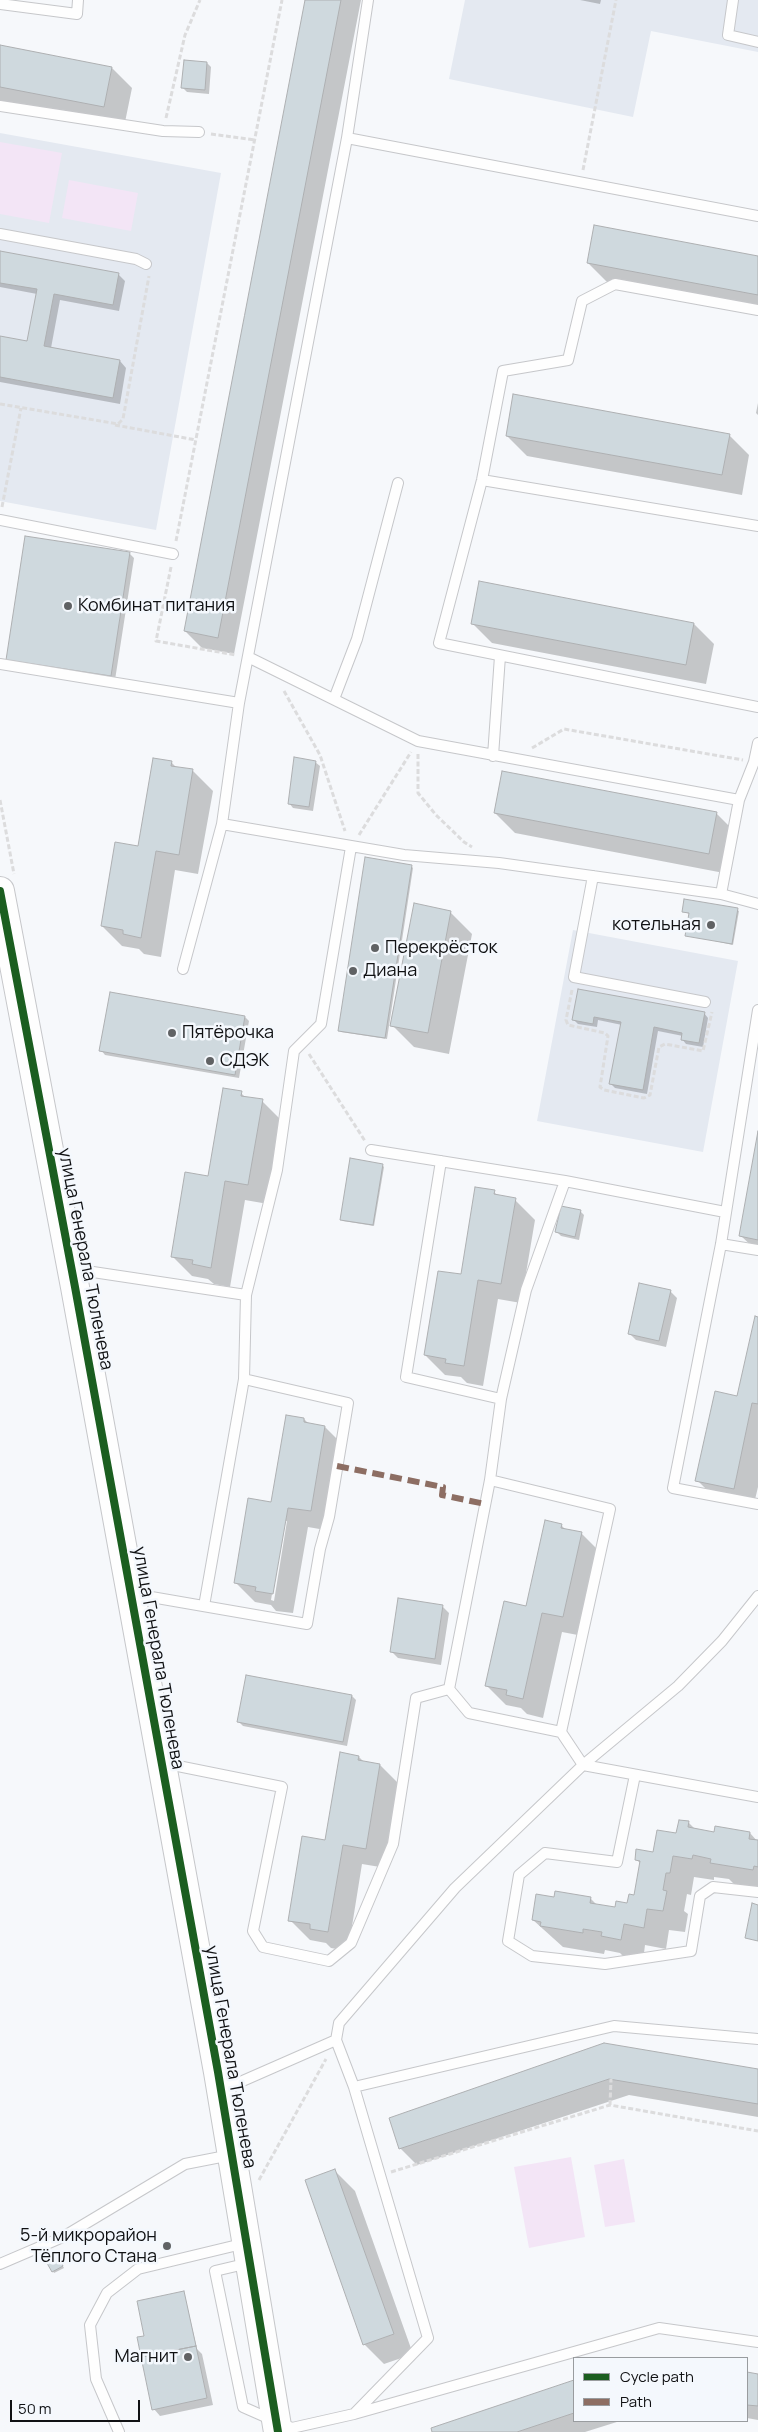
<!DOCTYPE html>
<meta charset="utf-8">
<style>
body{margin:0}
#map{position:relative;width:758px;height:2432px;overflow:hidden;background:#f6f8fb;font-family:Manrope,sans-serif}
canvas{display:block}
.legend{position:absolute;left:573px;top:2357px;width:175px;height:65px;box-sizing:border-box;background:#f4f8fd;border:1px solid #999c9f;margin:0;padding:6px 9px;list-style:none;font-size:15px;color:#101113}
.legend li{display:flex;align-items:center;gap:10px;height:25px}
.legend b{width:25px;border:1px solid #999c9f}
.scale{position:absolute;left:10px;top:2400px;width:130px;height:22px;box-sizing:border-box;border:2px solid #101113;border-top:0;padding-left:6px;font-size:15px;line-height:18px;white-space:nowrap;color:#101113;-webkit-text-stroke:4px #f4f8fd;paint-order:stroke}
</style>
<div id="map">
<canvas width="758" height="2432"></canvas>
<ul class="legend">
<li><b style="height:6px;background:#1b5e20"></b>Cycle path</li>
<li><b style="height:6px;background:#8d6e63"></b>Path</li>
</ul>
<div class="scale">50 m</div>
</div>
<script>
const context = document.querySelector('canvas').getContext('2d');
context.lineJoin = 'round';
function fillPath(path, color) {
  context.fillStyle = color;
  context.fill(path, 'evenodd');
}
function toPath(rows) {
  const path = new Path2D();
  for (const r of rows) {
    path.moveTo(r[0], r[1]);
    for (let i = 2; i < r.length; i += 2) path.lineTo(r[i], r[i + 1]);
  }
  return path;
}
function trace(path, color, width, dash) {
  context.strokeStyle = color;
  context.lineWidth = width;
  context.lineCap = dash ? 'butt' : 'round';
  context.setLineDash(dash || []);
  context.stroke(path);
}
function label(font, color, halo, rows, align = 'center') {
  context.font = font + ' Manrope,sans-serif';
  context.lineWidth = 5;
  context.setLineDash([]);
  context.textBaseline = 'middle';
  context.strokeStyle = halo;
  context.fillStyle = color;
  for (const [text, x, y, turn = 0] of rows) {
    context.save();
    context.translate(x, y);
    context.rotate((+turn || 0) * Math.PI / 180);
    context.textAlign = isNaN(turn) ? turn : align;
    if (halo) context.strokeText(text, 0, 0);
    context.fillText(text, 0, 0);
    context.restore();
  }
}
fillPath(toPath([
 [465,0,758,0,758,52,651,31,633,117,449,79],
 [0,133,221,173,156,530,0,501],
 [573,930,738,961,703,1152,537,1121]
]), '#e4e9f1');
fillPath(toPath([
 [0,142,62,153,49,223,0,214],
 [69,180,138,193,131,231,62,218],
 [571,2157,585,2237,529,2248,514,2167],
 [624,2159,635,2222,605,2227,594,2165]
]), '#f3e5f6');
fillPath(toPath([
 [307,0,361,0,234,654,202,648,185,631],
 [580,0,601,0,600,4],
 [0,47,112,68,132,88,124,127,0,102],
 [207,63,211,67,209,94,187,92,183,88],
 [0,253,118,274,125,281,119,311,60,300,51,348,120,361,126,368,120,404,0,382,0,337,28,342,37,294,0,287],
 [758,257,758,311,608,283,588,263],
 [758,403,758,415,756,413],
 [729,435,749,455,742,495,527,456,507,436],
 [129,553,134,558,115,680,11,664],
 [472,623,694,624,714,644,706,684,492,643],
 [315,762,320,766,313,811,293,808,289,803],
 [172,763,177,768,193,771,213,791,198,874,175,870,161,957,144,954,139,949,122,946,102,926,139,847],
 [495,813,716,813,736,833,729,874,515,833],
 [411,866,413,868,387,1039,341,1032,340,1030],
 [737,910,739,911,733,945,687,935,690,914,683,912],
 [450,912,472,934,449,1054,414,1047,392,1025],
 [579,990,704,1013,708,1018,703,1047,686,1044,682,1039,683,1036,658,1031,647,1094,615,1088,611,1084,622,1025,598,1020,597,1027,578,1024,573,1019],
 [245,1017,249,1021,239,1078,105,1055,101,1050],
 [241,1093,246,1098,262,1101,282,1121,268,1204,245,1200,230,1287,214,1284,208,1279,192,1276,172,1256,209,1177],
 [758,1138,758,1252,740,1235],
 [382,1165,384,1167,374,1226,343,1221,341,1219],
 [494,1192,499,1197,515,1200,535,1220,521,1303,498,1299,483,1386,467,1383,461,1377,445,1375,425,1355,462,1276],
 [580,1211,584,1215,579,1240,561,1236,557,1232],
 [670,1291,677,1298,666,1347,636,1340,629,1333],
 [758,1318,758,1487,753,1508,717,1500,697,1480,738,1398],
 [304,1419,309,1424,325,1427,345,1447,331,1531,308,1527,293,1613,276,1611,271,1605,255,1602,235,1582,272,1504],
 [284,1521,287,1521,274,1601,271,1600],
 [561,1525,566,1530,581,1533,601,1553,583,1636,562,1632,543,1718,527,1714,521,1708,506,1705,486,1685,527,1607],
 [442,1606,449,1613,441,1665,398,1658,391,1651],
 [352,1696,356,1700,347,1746,243,1726,239,1722],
 [359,1757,364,1762,380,1765,400,1785,386,1868,362,1864,348,1951,331,1948,326,1943,310,1940,290,1920,326,1841],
 [680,1821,689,1823,696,1830,715,1833,750,1833,758,1842,758,1888,734,1884,729,1879,714,1877,714,1880,694,1877,691,1895,687,1894,684,1911,688,1914,685,1932,669,1930,666,1949,645,1945,643,1961,625,1958,620,1953,605,1950,604,1954,563,1947,533,1920,556,1899,590,1898,598,1906,616,1909,628,1905,635,1897,641,1864,636,1859,654,1853,677,1835],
 [605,2045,758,2071,758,2117,629,2095,417,2165,400,2148],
 [335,2171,355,2191,413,2354,384,2364,364,2344],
 [57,2256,64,2268,54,2273,53,2271],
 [184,2292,197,2349,202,2354,213,2405,160,2416,154,2409],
 [747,2373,758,2375,758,2420,747,2418],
 [574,2381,574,2421,620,2421,585,2432,434,2432,433,2429]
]), '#0003');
const building = toPath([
 [305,0,341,0,218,638,184,631,305,0],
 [0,45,112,67,104,107,0,87,0,45],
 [184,60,207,62,205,90,181,88,184,60],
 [594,225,758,256,758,295,587,263,594,225],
 [0,251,119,273,113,305,54,294,44,346,120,360,113,398,0,377,0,336,27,341,37,289,0,283,0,251],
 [513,394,730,434,722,475,506,436,513,394],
 [25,536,130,552,111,676,6,660,25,536],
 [479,581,694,623,686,665,471,624,479,581],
 [294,757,316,761,309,807,288,804,294,757],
 [153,758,172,761,171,766,193,769,179,855,156,851,141,938,123,934,123,930,101,926,115,842,138,846,153,758],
 [502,771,717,812,709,854,494,813,502,771],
 [365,857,412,865,385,1038,338,1031,365,857],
 [684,899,738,908,732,944,685,936,689,913,682,912,684,899],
 [414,903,451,911,428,1033,390,1026,414,903],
 [578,989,705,1012,699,1043,681,1040,682,1033,654,1027,643,1090,609,1084,621,1022,594,1017,593,1024,572,1020,578,989],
 [110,992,245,1016,235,1075,99,1051,110,992],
 [223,1088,242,1091,241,1096,263,1099,248,1185,225,1181,211,1268,192,1264,193,1260,171,1257,185,1172,208,1176,223,1088],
 [758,1131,758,1240,739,1236,758,1131],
 [350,1158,383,1164,373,1225,340,1220,350,1158],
 [475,1187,495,1190,494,1194,516,1198,501,1284,478,1280,464,1366,445,1363,446,1359,424,1355,438,1271,461,1274,475,1187],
 [561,1206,581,1210,575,1237,555,1232,561,1206],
 [639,1283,671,1290,659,1341,628,1334,639,1283],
 [755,1316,758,1317,758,1404,752,1403,734,1489,695,1481,715,1391,737,1396,755,1316],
 [286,1415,304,1418,304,1422,325,1426,311,1511,288,1508,273,1594,255,1591,256,1587,234,1583,248,1498,271,1502,286,1415],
 [545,1520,562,1524,561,1528,582,1532,563,1617,542,1613,523,1699,506,1695,507,1690,485,1686,504,1601,526,1606,545,1520],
 [398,1598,443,1605,435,1659,390,1652,398,1598],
 [246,1675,352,1695,343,1742,237,1722,246,1675],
 [340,1752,359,1756,358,1760,380,1764,366,1849,343,1845,328,1932,310,1929,310,1924,288,1921,302,1836,325,1840,340,1752],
 [679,1820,689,1821,688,1827,714,1832,715,1826,750,1832,749,1839,758,1840,758,1867,754,1866,753,1870,710,1863,711,1859,693,1855,692,1859,673,1856,670,1873,666,1873,663,1890,667,1891,663,1911,647,1909,644,1928,624,1924,621,1940,601,1936,602,1932,583,1929,583,1933,540,1926,541,1922,532,1920,536,1894,554,1897,555,1891,591,1897,590,1903,615,1907,616,1901,627,1903,629,1894,634,1895,640,1861,635,1860,636,1849,653,1852,657,1830,676,1833,679,1820],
 [752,1903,758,1905,758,1941,745,1938,752,1903],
 [604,2043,758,2069,758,2104,609,2079,399,2149,389,2118,604,2043],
 [335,2169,394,2334,363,2345,305,2180,335,2169],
 [56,2252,63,2266,52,2272,44,2258,56,2252],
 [184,2291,196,2346,141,2357,137,2337,144,2336,137,2301,184,2291],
 [196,2346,207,2398,152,2410,141,2357,196,2346],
 [747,2372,758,2374,758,2406,747,2405,747,2372],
 [574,2380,574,2413,517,2432,432,2432,431,2428,574,2380]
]);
fillPath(building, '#cfd9de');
trace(building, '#aeb0b2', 1);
const lane = toPath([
 [733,0,728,35,758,42],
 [0,4,77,14,78,0],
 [0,106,163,131,199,132],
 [347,138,758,216],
 [0,234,136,259,146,264],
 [758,310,615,284,582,301,568,360,503,371,482,480,439,643,758,707],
 [482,480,758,526],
 [0,520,173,554],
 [248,657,418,741,739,800],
 [0,664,239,703],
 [334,699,357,639,398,483],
 [493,756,500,656],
 [222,824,404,855,499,863,721,894,758,904],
 [593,876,574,977,705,1002],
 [721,894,739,800,754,762,758,743],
 [183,969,222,824,239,703,347,138,368,0],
 [758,1010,721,1244,673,1488,758,1504],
 [371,1150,565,1181,725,1212],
 [441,1161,406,1377,501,1399],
 [721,1244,758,1250],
 [73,1269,246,1295,244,1379,204,1606],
 [246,1295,277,1170,294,1051,321,1024,351,847],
 [490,1480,501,1399,526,1290,565,1181],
 [134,1594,307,1624,320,1549,329,1517,348,1403,244,1379],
 [449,1689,490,1480,610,1509,561,1732],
 [163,1763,282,1787,253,1931,263,1947,329,1961,351,1943,393,1844,416,1698,449,1689,469,1713,561,1732,583,1765,758,1797],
 [635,1775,617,1862,545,1853,519,1875,508,1941,532,1956,605,1964,691,1951,700,1896,713,1887,758,1892],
 [354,2087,614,2026,758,2039],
 [222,2090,336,2040,339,2023,455,1888,583,1765,678,1686,722,1641,758,1596],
 [249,2263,215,2271,243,2407,277,2422,292,2428,354,2414,428,2338,354,2087,336,2040],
 [0,2264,63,2237,185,2164,231,2155],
 [354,2414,659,2328,758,2342],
 [119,2432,96,2379,90,2325,107,2293,138,2269,246,2243]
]);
const secondary = toPath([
 [0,891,75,1287,218,2072,278,2432]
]);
trace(lane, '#c6c7ca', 12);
trace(secondary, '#c6c7ca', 30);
trace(toPath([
 [166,118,185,35,200,0],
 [211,134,255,140],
 [583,170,616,0],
 [0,404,118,424,123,419,149,276],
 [115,425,196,440],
 [2,507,21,408],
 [176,541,282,0],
 [171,567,156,641,236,655],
 [284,691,320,755,345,831],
 [532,748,564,729,743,760],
 [418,754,418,793,436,815,464,842,472,847],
 [0,800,14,874],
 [359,835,411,752],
 [572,990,566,1020,568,1025,605,1033,608,1036,600,1087,604,1090,644,1098,650,1095,659,1047,665,1044,703,1051,712,1012],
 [309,1054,365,1141],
 [610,2105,611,2079],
 [391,2172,610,2105,758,2131],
 [259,2180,326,2059]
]), '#dcdcdd', 3, [5, 2.5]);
trace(lane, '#fefefe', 10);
trace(secondary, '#fefefe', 28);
trace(toPath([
 [337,1466,443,1487,442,1495,485,1504]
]), '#8d6e63', 6, [12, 6]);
trace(toPath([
 [0,891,75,1287,218,2072,278,2432]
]), '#1b5e20', 8);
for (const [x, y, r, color] of [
 [68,606,5,"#606264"],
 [711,925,5,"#606264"],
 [375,948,5,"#606264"],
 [353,971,5,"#606264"],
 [172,1033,5,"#606264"],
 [210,1061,5,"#606264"],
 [167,2246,5,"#606264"],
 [188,2357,5,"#606264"]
]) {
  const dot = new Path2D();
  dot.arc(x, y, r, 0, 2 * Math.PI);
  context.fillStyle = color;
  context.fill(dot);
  trace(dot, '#f4f8fd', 2);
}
label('18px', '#101113', '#f4f8fd', [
 ["Комбинат питания",78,606],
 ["котельная",701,925,"right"],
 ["Перекрёсток",385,948],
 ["Диана",363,971],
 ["Пятёрочка",182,1033],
 ["СДЭК",220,1061],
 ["5-й микрорайон",157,2236,"right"],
 ["Тёплого Стана",157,2257,"right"],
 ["Магнит",178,2357,"right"]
], 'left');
label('18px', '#101113', '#f4f8fd', [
 ["улица Генерала Тюленева",85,1259,79],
 ["улица Генерала Тюленева",158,1658,80],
 ["улица Генерала Тюленева",230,2057,80]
]);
</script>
